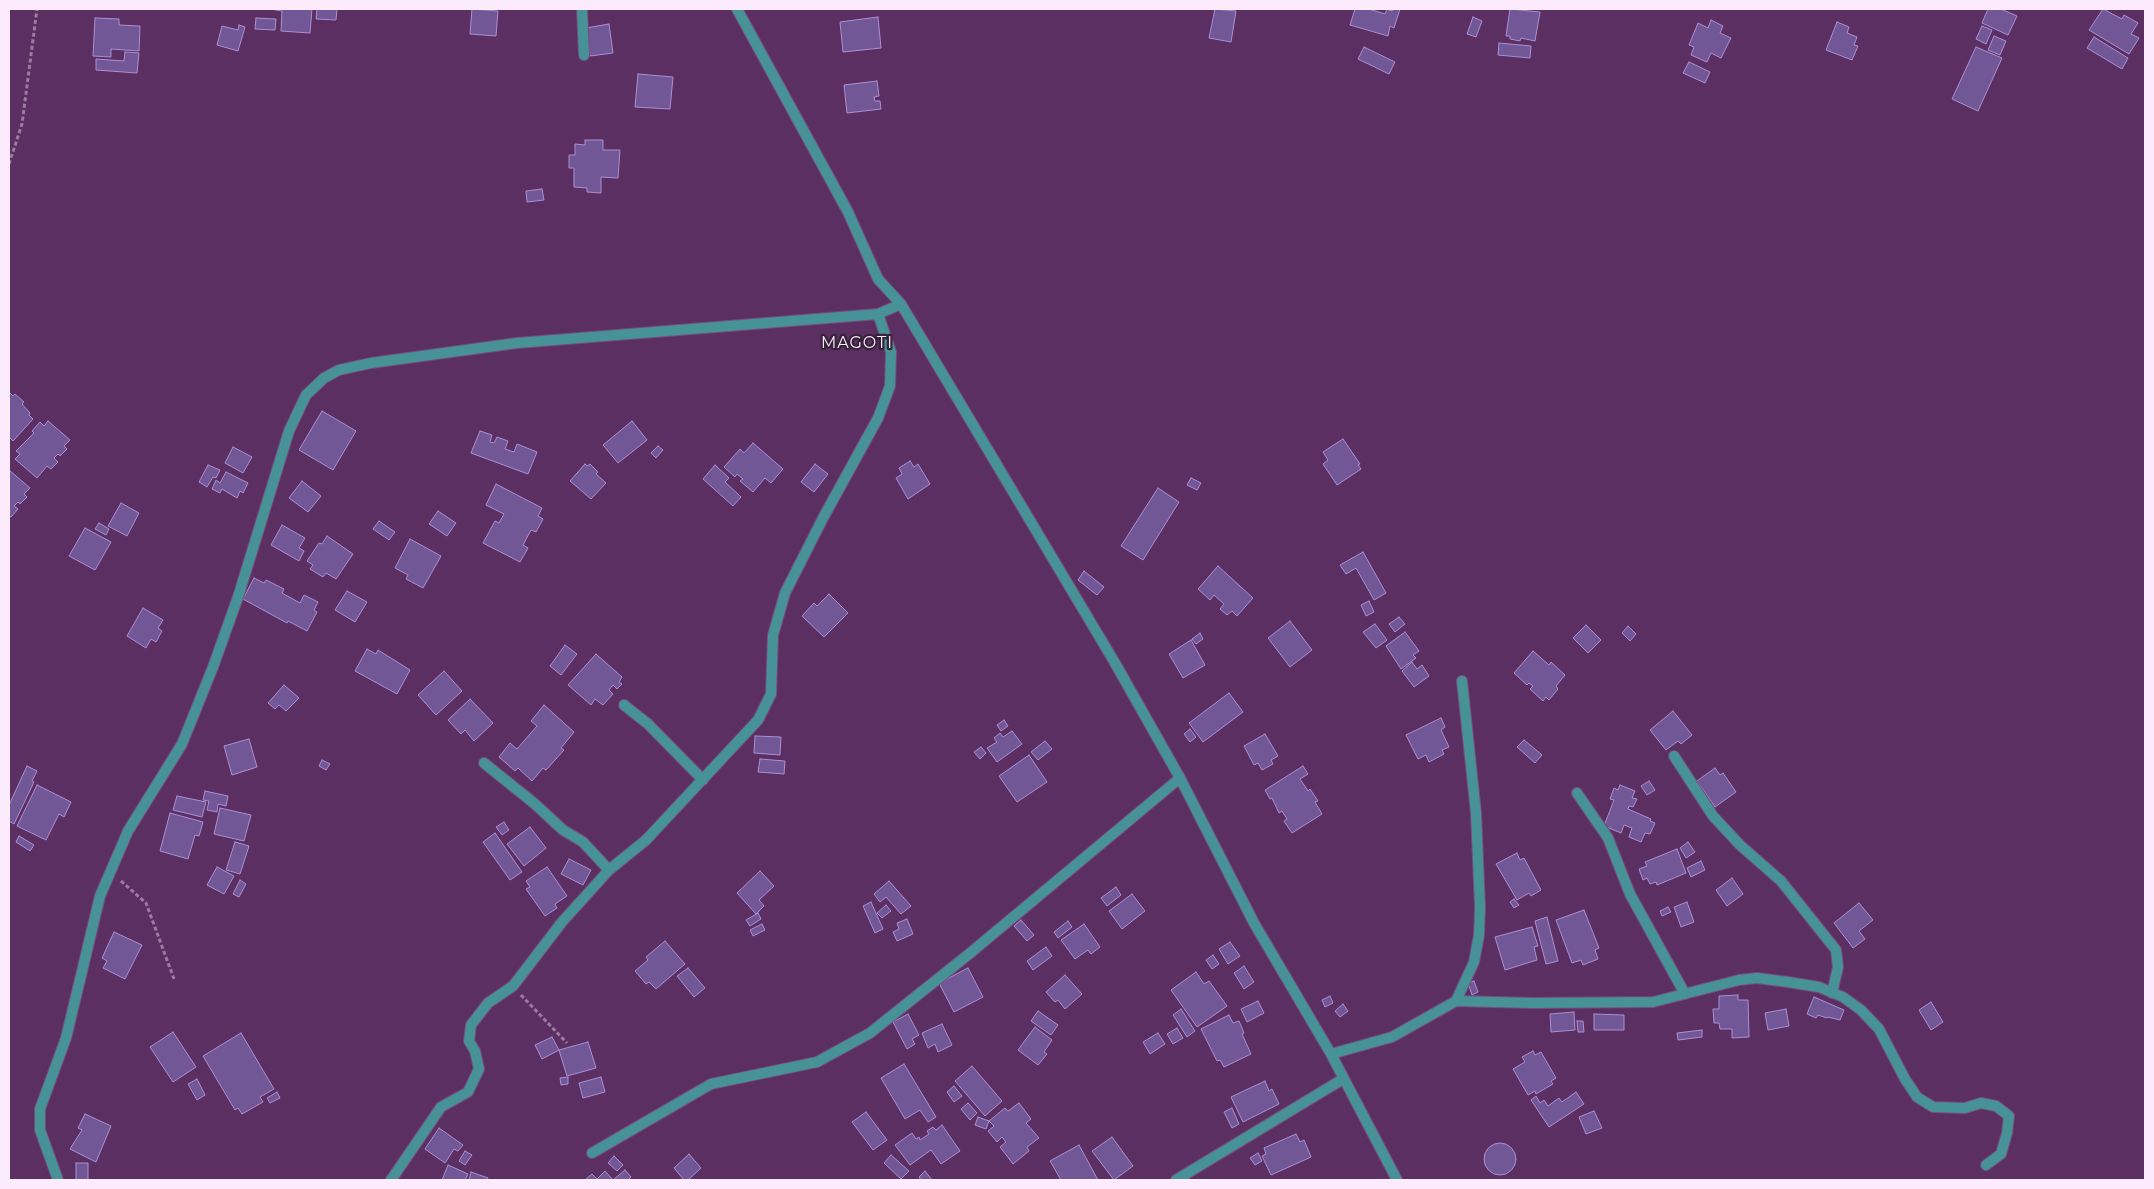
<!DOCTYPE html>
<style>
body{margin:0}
#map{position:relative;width:2154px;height:1189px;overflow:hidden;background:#5c2f63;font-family:Montserrat,sans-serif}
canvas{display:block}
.frame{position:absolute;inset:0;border:10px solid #fbebfd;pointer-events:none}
</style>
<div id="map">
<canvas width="2154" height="1189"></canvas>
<div class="frame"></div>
</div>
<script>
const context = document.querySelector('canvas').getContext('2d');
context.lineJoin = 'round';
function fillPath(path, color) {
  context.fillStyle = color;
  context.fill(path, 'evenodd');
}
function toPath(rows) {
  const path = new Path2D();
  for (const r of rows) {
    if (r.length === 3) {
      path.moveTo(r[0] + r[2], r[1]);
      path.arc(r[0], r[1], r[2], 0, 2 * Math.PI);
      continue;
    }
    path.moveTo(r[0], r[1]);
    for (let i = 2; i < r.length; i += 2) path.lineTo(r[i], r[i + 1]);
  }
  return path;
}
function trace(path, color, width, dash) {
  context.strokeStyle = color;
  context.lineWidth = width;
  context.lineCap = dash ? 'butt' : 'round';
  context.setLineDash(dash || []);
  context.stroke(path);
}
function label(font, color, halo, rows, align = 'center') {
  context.font = font + ' Montserrat,sans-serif';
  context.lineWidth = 4.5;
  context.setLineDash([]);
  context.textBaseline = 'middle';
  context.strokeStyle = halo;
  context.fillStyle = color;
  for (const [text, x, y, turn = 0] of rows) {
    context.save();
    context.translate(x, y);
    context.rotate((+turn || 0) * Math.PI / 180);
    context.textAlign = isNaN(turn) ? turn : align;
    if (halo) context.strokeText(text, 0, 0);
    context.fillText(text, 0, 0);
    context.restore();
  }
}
const building = toPath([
 [270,9,312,9,310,33,281,31,282,11,270,9],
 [317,9,337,9,336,20,316,19,317,9],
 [472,9,498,11,496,36,470,34,472,9],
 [1215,9,1236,11,1231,42,1209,38,1215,9],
 [1355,9,1369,9,1385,14,1387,9,1392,11,1393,9,1400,9,1394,28,1390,26,1388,36,1350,25,1355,9],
 [1510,9,1540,12,1535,41,1521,38,1520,41,1510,39,1510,36,1506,36,1510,9],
 [1988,9,2001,9,2017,16,2008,35,1982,23,1988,9],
 [2103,9,2122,19,2124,15,2138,23,2131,34,2139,38,2129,54,2089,30,2103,9],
 [878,17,881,48,843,52,840,22,878,17],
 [1473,17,1482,21,1476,37,1467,34,1473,17],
 [95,18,119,19,119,25,140,26,139,51,111,49,111,57,93,56,95,18],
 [256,18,276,19,275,30,255,29,256,18],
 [1711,20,1723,26,1720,33,1731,38,1721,58,1711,53,1707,62,1691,55,1694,47,1689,45,1698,23,1708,28,1711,20],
 [1837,22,1849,27,1847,33,1857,37,1854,45,1858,46,1852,60,1826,50,1837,22],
 [609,24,613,53,590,56,586,28,609,24],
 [239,25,245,27,238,51,217,45,222,26,238,30,239,25],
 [1982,26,1992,30,1986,44,1976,39,1982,26],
 [1994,36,2006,41,2000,55,1988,50,1994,36],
 [2094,37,2128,58,2122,69,2087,48,2094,37],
 [1499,43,1531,46,1530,58,1498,55,1499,43],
 [1364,47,1395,62,1389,74,1358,59,1364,47],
 [1976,47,2002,58,1978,111,1952,99,1976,47],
 [125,52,139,53,137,73,96,70,96,59,124,61,125,52],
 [1689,62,1710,72,1705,83,1683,73,1689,62],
 [638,74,673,77,670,109,635,107,638,74],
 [877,81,879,96,874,97,875,101,880,101,881,109,847,113,844,85,877,81],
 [585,140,603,140,603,150,620,150,618,178,601,177,601,193,587,192,587,188,574,187,574,168,569,168,569,155,575,155,575,144,585,145,585,140],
 [542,189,544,200,527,202,526,191,542,189],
 [9,392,13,396,15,394,24,402,22,404,30,413,29,415,33,419,13,441,9,437,9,392],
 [322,411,356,431,333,470,299,450,322,411],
 [48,421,70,440,64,446,67,449,60,456,58,454,54,458,58,462,51,469,47,466,37,478,15,459,20,454,16,451,34,433,32,431,40,422,44,426,48,421],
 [632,421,647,440,618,463,603,445,632,421],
 [480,431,492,435,490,442,494,443,497,437,508,441,505,449,514,452,517,444,537,452,528,474,471,453,480,431],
 [1343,439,1360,464,1358,465,1361,469,1337,485,1323,464,1328,460,1323,452,1343,439],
 [753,443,783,469,771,483,765,478,753,492,740,481,743,479,737,474,735,477,724,467,740,449,744,453,753,443],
 [658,446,663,450,656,458,651,453,658,446],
 [233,447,252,457,243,473,225,463,233,447],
 [910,461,914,467,918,464,930,484,908,499,896,478,902,474,899,468,910,461],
 [585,464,587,466,590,464,598,472,596,474,606,483,591,499,570,481,585,464],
 [815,464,828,474,814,492,801,482,815,464],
 [208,465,220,470,216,478,213,477,207,487,199,482,208,465],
 [715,465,729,478,725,482,741,497,733,506,703,479,715,465],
 [9,470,30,488,24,494,27,497,20,504,18,502,14,506,18,509,11,517,9,516,9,470],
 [226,472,248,483,243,493,240,491,237,498,222,489,220,493,212,489,216,480,220,483,226,472],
 [1191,478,1201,483,1197,490,1187,485,1191,478],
 [302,481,321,496,308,512,289,498,302,481],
 [496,484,542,508,538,516,543,519,536,532,531,530,523,545,528,548,520,562,483,543,495,521,499,523,504,514,486,505,496,484],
 [1158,488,1179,502,1143,560,1121,546,1158,488],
 [121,503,139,513,127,536,108,526,121,503],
 [438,511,456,523,447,536,429,524,438,511],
 [379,521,395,532,389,540,373,529,379,521],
 [99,523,109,529,106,535,95,529,99,523],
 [282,525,305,538,299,548,304,551,299,561,271,545,282,525],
 [85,528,111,542,95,570,69,556,85,528],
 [327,536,353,554,336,579,326,573,323,577,310,569,313,565,307,561,319,543,322,544,327,536],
 [410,539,441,556,423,588,406,579,408,575,395,568,410,539],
 [1363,552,1386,593,1374,600,1356,568,1346,574,1340,565,1363,552],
 [1218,566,1253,598,1237,616,1232,611,1227,615,1220,609,1224,604,1214,595,1210,600,1198,589,1218,566],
 [1084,571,1104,587,1097,595,1078,580,1084,571],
 [254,578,264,583,266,580,284,589,282,593,300,603,304,595,318,602,314,610,317,612,307,631,288,621,287,623,243,599,254,578],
 [347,591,367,602,355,622,335,610,347,591],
 [829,594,848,613,824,637,802,616,814,603,817,606,829,594],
 [1369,601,1374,612,1366,616,1361,605,1369,601],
 [143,608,163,620,158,628,162,631,156,642,151,639,146,648,127,636,143,608],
 [1399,617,1405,624,1395,632,1389,624,1399,617],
 [1290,621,1312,650,1290,667,1268,638,1290,621],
 [1375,624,1387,640,1376,648,1363,632,1375,624],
 [1586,625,1601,640,1588,653,1573,638,1586,625],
 [1628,626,1636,634,1630,641,1622,633,1628,626],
 [1405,632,1419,651,1413,655,1416,658,1401,669,1386,646,1405,632],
 [1200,633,1203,639,1196,644,1192,639,1200,633],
 [1191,640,1205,665,1183,678,1169,654,1191,640],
 [565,645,577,654,561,675,550,666,565,645],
 [367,649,376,654,378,650,410,670,397,694,355,671,367,649],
 [1533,651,1549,665,1551,662,1565,675,1556,686,1558,689,1549,700,1546,697,1543,701,1530,689,1533,686,1529,683,1527,685,1514,673,1533,651],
 [596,654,622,677,619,682,622,684,617,689,613,685,609,690,613,694,603,705,595,699,591,705,568,685,596,654],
 [1412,662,1417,669,1422,665,1429,676,1414,687,1402,671,1412,662],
 [444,671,462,691,436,715,418,695,444,671],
 [284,685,299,698,286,711,279,705,275,709,268,703,284,685],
 [1229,693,1243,712,1203,742,1189,723,1229,693],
 [470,699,493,723,474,741,465,730,461,734,448,720,470,699],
 [544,705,574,732,561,748,564,750,546,770,543,768,532,781,518,768,515,771,499,757,510,743,517,749,537,726,531,721,544,705],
 [1673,711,1692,735,1681,744,1678,741,1666,750,1650,730,1673,711],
 [1441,718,1445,727,1441,730,1449,747,1442,750,1444,754,1429,762,1426,755,1418,759,1406,735,1441,718],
 [1004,720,1008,726,1001,731,997,725,1004,720],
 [1190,729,1196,737,1190,742,1184,734,1190,729],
 [1012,731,1022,744,997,762,987,748,997,742,994,738,1000,733,1003,737,1012,731],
 [1265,734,1278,756,1271,760,1273,764,1262,770,1258,763,1254,765,1244,746,1265,734],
 [755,736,781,737,780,755,754,753,755,736],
 [249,739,257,767,232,775,224,746,249,739],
 [1524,740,1542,755,1535,763,1517,747,1524,740],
 [1045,741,1052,749,1038,760,1031,752,1045,741],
 [981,747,986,753,980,759,974,752,981,747],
 [1029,755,1047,782,1017,802,999,776,1029,755],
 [760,759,785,761,784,774,758,772,760,759],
 [322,760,330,764,326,770,319,766,322,760],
 [27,766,37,771,32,781,34,782,14,824,9,821,9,805,27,766],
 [1303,766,1308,774,1300,779,1308,791,1310,789,1318,801,1315,802,1322,814,1292,833,1284,821,1287,819,1282,811,1279,813,1272,798,1270,799,1265,790,1303,766],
 [1715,768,1720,775,1723,773,1736,792,1715,807,1697,781,1715,768],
 [1649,781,1655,790,1647,795,1641,786,1649,781],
 [37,785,71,802,64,817,59,814,46,840,17,826,37,785],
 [1620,785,1635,791,1632,798,1637,799,1633,807,1629,806,1628,809,1651,819,1650,821,1655,823,1650,834,1645,833,1641,842,1629,837,1632,828,1624,825,1621,833,1604,826,1614,800,1610,799,1614,788,1618,790,1620,785],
 [205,791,228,796,226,806,218,804,217,812,207,810,209,801,203,800,205,791],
 [177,796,206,802,202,817,173,810,177,796],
 [220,808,251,815,244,841,214,834,220,808],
 [170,813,203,822,199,836,195,835,188,859,160,851,170,813],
 [504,822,509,830,502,835,496,827,504,822],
 [530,827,546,848,524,866,507,844,530,827],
 [495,833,522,872,510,880,483,842,495,833],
 [19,836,34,845,30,851,16,842,19,836],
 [235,842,249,846,240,874,226,870,235,842],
 [1688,842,1695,852,1686,858,1680,848,1688,842],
 [1677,849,1686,873,1657,885,1656,882,1650,884,1647,878,1643,880,1639,869,1647,866,1645,862,1677,849],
 [1517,853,1520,860,1524,858,1541,890,1531,896,1529,893,1517,900,1496,864,1517,853],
 [569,859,591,870,583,885,561,874,569,859],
 [1701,861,1705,870,1691,877,1687,868,1701,861],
 [217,867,234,876,224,894,207,885,217,867],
 [547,867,567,896,555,904,557,908,545,916,526,889,530,887,526,881,547,867],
 [760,871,774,886,759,900,764,906,756,914,737,893,760,871],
 [1732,878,1743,894,1727,906,1716,890,1732,878],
 [240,880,246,884,239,897,233,894,240,880],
 [889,881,911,906,901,914,886,897,880,902,874,894,889,881],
 [1116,887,1121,895,1107,906,1101,898,1116,887],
 [1132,894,1145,911,1122,929,1109,911,1132,894],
 [1514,899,1519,905,1514,908,1510,902,1514,899],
 [871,902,883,929,875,933,863,906,871,902],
 [1687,902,1694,922,1681,927,1674,907,1687,902],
 [1859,903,1873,920,1859,931,1865,939,1853,948,1834,923,1859,903],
 [886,905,891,911,882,918,877,913,886,905],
 [1668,907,1671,912,1662,916,1660,911,1668,907],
 [1584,910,1599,948,1595,950,1598,959,1583,965,1581,960,1572,963,1556,920,1584,910],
 [758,913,761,919,750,926,746,920,758,913],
 [1547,917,1558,961,1546,964,1535,921,1547,917],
 [907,919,913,934,897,941,893,932,899,929,897,923,907,919],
 [1021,920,1034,935,1027,941,1014,926,1021,920],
 [1068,921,1072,927,1058,938,1054,932,1068,921],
 [762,924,765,930,753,936,750,930,762,924],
 [1084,924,1100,947,1091,954,1088,950,1075,959,1061,940,1084,924],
 [1532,927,1538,946,1534,947,1537,960,1505,970,1495,937,1532,927],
 [114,932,142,945,125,979,103,968,107,961,102,958,114,932],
 [665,941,685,964,656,989,649,982,646,984,635,971,648,960,646,957,665,941],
 [1230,942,1240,956,1228,964,1219,949,1230,942],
 [1046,947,1052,956,1033,970,1027,961,1046,947],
 [1213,955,1219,964,1212,969,1206,960,1213,955],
 [1244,966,1254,982,1244,989,1234,973,1244,966],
 [688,968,705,988,694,997,677,976,688,968],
 [968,968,983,997,954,1012,939,983,968,968],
 [1196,972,1204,984,1209,981,1227,1006,1197,1027,1171,990,1196,972],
 [1065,975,1082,994,1065,1009,1058,1000,1055,1002,1046,992,1065,975],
 [1474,981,1478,992,1472,995,1468,983,1474,981],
 [1738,995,1738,1000,1748,1000,1749,1037,1732,1038,1732,1029,1720,1029,1719,1023,1714,1023,1713,1009,1719,1009,1719,996,1738,995],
 [1330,996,1333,1003,1325,1007,1322,1000,1330,996],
 [1814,997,1844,1010,1840,1020,1828,1017,1827,1018,1818,1015,1816,1018,1807,1014,1814,997],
 [1258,1001,1264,1013,1247,1022,1241,1009,1258,1001],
 [1931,1002,1943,1022,1931,1030,1919,1010,1931,1002],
 [1343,1004,1348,1011,1340,1017,1335,1011,1343,1004],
 [1181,1009,1195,1031,1187,1037,1173,1015,1181,1009],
 [1786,1009,1789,1026,1768,1030,1765,1013,1786,1009],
 [1038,1011,1058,1025,1051,1035,1031,1021,1038,1011],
 [1574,1012,1575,1030,1551,1032,1550,1014,1574,1012],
 [908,1014,919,1035,912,1039,915,1044,907,1049,893,1022,908,1014],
 [1594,1014,1624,1015,1624,1030,1594,1030,1594,1014],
 [1229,1015,1233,1023,1239,1021,1244,1033,1242,1034,1251,1054,1224,1067,1220,1060,1217,1061,1201,1029,1229,1015],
 [1577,1021,1583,1021,1584,1032,1578,1032,1577,1021],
 [942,1024,952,1045,938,1052,935,1044,928,1048,922,1033,942,1024],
 [1035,1027,1052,1040,1044,1052,1047,1054,1038,1065,1018,1050,1035,1027],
 [1177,1028,1183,1038,1173,1044,1167,1034,1177,1028],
 [1702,1030,1702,1037,1678,1040,1677,1033,1702,1030],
 [173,1032,196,1067,173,1082,150,1047,173,1032],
 [241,1033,274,1089,260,1097,263,1102,242,1114,238,1108,235,1110,203,1056,241,1033],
 [1158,1033,1165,1044,1150,1054,1143,1042,1158,1033],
 [552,1037,559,1050,542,1059,535,1045,552,1037],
 [588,1042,596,1068,567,1076,559,1050,588,1042],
 [1533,1051,1535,1055,1541,1052,1556,1078,1551,1081,1553,1084,1536,1094,1535,1091,1528,1095,1513,1069,1525,1062,1522,1057,1533,1051],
 [904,1064,936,1117,928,1122,920,1110,905,1119,881,1078,904,1064],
 [972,1066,1002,1101,985,1116,955,1081,972,1066],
 [568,1077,568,1084,561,1085,560,1078,568,1077],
 [601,1077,605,1092,583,1098,579,1083,601,1077],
 [197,1079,205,1095,197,1100,188,1084,197,1079],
 [1265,1081,1269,1091,1272,1089,1279,1104,1243,1122,1231,1097,1265,1081],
 [954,1086,962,1096,954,1102,947,1092,954,1086],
 [277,1092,280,1098,270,1103,267,1098,277,1092],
 [1576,1092,1584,1104,1549,1127,1531,1100,1536,1096,1540,1103,1544,1100,1548,1106,1559,1098,1562,1102,1576,1092],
 [968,1103,977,1113,970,1120,961,1109,968,1103],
 [1019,1103,1031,1119,1026,1123,1039,1138,1027,1147,1029,1151,1013,1164,1000,1147,1006,1142,1002,1137,997,1142,988,1131,994,1126,989,1121,1005,1108,1008,1111,1019,1103],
 [1232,1108,1239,1124,1232,1128,1224,1112,1232,1108],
 [1594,1111,1602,1128,1586,1134,1579,1117,1594,1111],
 [866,1112,887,1140,873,1150,852,1122,866,1112],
 [85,1114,111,1126,96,1162,70,1149,82,1130,78,1128,85,1114],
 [978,1117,989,1121,986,1129,975,1125,978,1117],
 [942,1125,960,1151,941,1164,931,1150,910,1165,895,1145,912,1133,916,1139,919,1137,920,1140,929,1134,927,1131,933,1127,936,1130,942,1125],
 [439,1128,463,1145,458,1151,454,1149,445,1163,425,1149,439,1128],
 [1296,1134,1300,1142,1304,1140,1311,1157,1271,1175,1262,1156,1266,1154,1264,1148,1296,1134],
 [1112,1137,1133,1166,1114,1180,1092,1151,1112,1137],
 [1500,1159,16],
 [1079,1145,1098,1180,1061,1180,1050,1161,1079,1145],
 [465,1151,472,1155,465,1165,459,1161,465,1151],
 [1258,1153,1262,1161,1255,1165,1250,1158,1258,1153],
 [689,1154,701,1168,688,1180,684,1180,674,1168,689,1154],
 [891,1155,909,1171,901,1179,884,1163,891,1155],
 [614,1156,623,1165,617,1171,608,1163,614,1156],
 [76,1163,88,1163,88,1180,76,1180,76,1163],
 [448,1165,468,1174,465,1180,442,1180,448,1165],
 [625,1170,631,1177,628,1180,585,1180,592,1174,597,1179,605,1171,613,1180,625,1170],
 [925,1171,932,1180,921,1180,919,1177,925,1171],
 [471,1172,488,1178,487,1180,469,1180,471,1172]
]);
fillPath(building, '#715796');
trace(building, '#ab90d3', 1);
const street = toPath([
 [582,9,584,55],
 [737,9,848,212,878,279,901,304,1115,663,1180,778,1254,923,1331,1054,1397,1180],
 [624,705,648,724,703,780],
 [1674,756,1713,816,1740,845,1781,881,1836,950,1838,967,1832,993],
 [484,763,535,804,563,830,583,842,609,870],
 [1577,793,1608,838,1630,894,1685,994],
 [1456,1001,1474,962,1479,935,1480,907,1476,813,1462,681],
 [1331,1054,1392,1037,1456,1001,1533,1003,1653,1002,1739,980,1757,978,1788,982,1819,987,1843,997,1861,1010,1879,1029,1905,1079,1917,1097,1933,1107,1965,1108,1981,1103,1996,1106,2009,1116,2007,1133,2001,1154,1986,1165],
 [592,1153,711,1084,817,1062,870,1033,969,954,1180,778],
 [58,1180,40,1130,40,1109,66,1038,100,896,128,831,182,744,213,667,238,597,289,431,306,395,324,378,339,370,371,363,517,343,878,314,901,304],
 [391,1180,441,1107,468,1092,479,1069,475,1051,469,1041,471,1025,488,1003,513,986,562,922,609,870,646,840,758,720,771,694,773,635,785,593,823,518,878,418,890,386,891,352,878,314],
 [1176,1180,1343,1079]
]);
trace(street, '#754d7c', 12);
trace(toPath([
 [9,164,22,124,37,9],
 [121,881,146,903,174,979],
 [521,995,567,1043]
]), '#9c7ba1', 3, [4, 2.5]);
trace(street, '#479297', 10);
context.letterSpacing = '1px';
label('16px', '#fbebfd', '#362239', [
 ["MAGOTI",857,343]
]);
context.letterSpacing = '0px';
</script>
